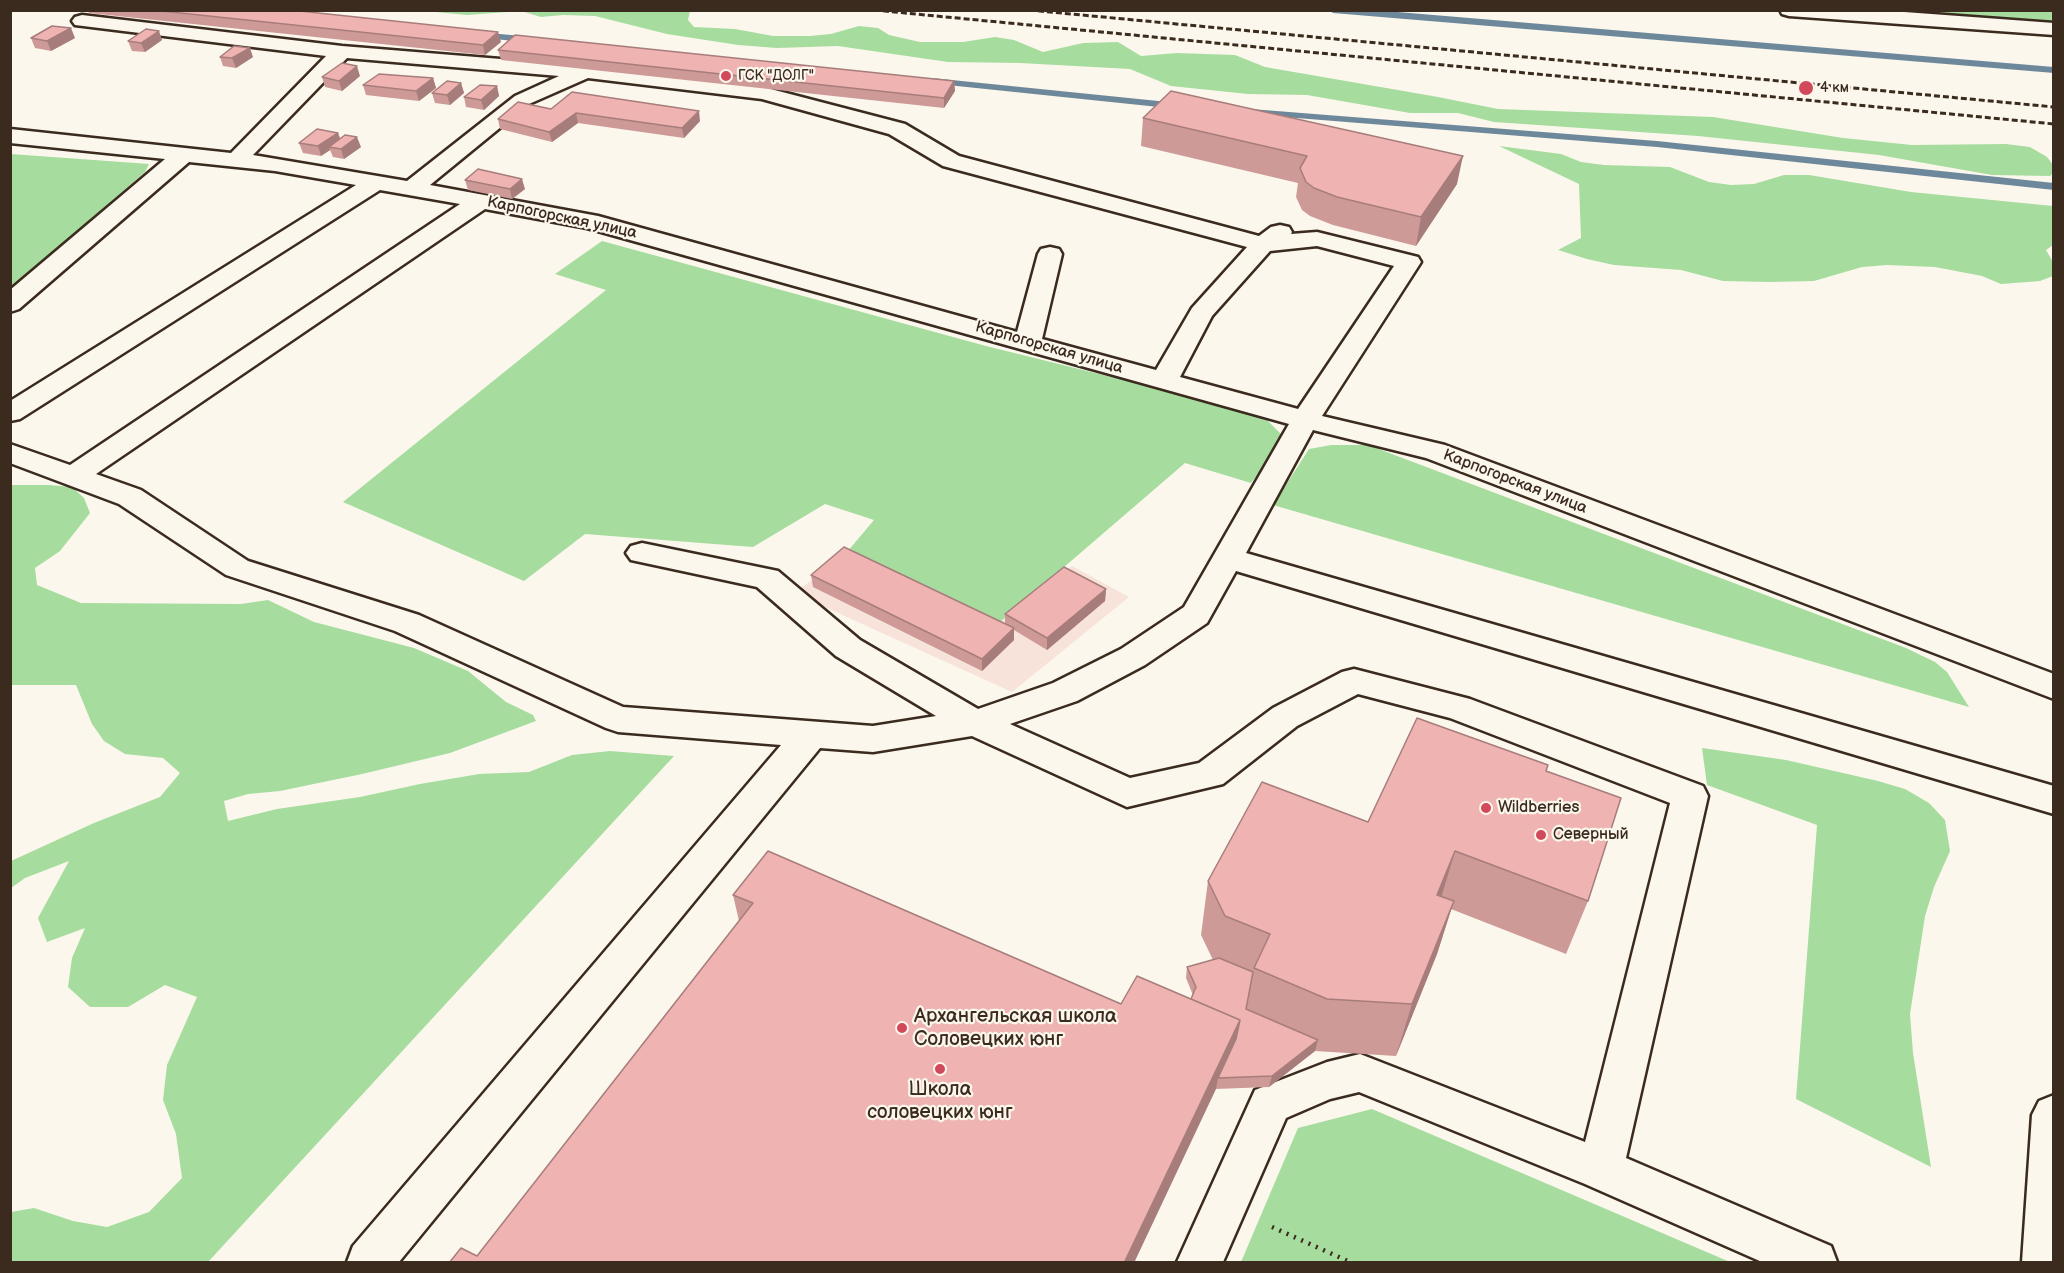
<!DOCTYPE html>
<meta charset="utf-8">
<style>
body{margin:0}
#map{position:relative;width:2064px;height:1273px;overflow:hidden;background:#fbf7ec;font-family:"Balsamiq Sans",sans-serif}
canvas{display:block}
.frame{position:absolute;inset:0;border:12px solid #3b2a1e;pointer-events:none}
</style>
<div id="map">
<canvas width="2064" height="1273"></canvas>
<div class="frame"></div>
</div>
<script>
const context = document.querySelector('canvas').getContext('2d');
context.lineJoin = 'round';
function fillPath(path, color) {
  context.fillStyle = color;
  context.fill(path, 'evenodd');
}
function toPath(rows) {
  const path = new Path2D();
  for (const r of rows) {
    path.moveTo(r[0], r[1]);
    for (let i = 2; i < r.length; i += 2) path.lineTo(r[i], r[i + 1]);
  }
  return path;
}
function trace(path, color, width, dash) {
  context.strokeStyle = color;
  context.lineWidth = width;
  context.lineCap = dash ? 'butt' : 'round';
  context.setLineDash(dash || []);
  context.stroke(path);
}
function label(font, color, halo, rows, align = 'center') {
  context.font = font + ' "Balsamiq Sans",sans-serif';
  context.lineWidth = 4.5;
  context.setLineDash([]);
  context.textBaseline = 'middle';
  context.strokeStyle = halo;
  context.fillStyle = color;
  for (const [text, x, y, turn = 0] of rows) {
    context.save();
    context.translate(x, y);
    context.rotate((+turn || 0) * Math.PI / 180);
    context.textAlign = isNaN(turn) ? turn : align;
    if (halo) context.strokeText(text, 0, 0);
    context.fillText(text, 0, 0);
    context.restore();
  }
}
fillPath(toPath([
 [842,558,992,629,1072,566,1129,597,1012,692,794,593]
]), '#f7e3da');
fillPath(toPath([
 [425,11,690,11,688,20,694,27,735,29,773,36,810,36,831,34,859,26,878,28,889,35,920,42,963,42,995,37,1014,40,1043,52,1083,43,1118,42,1141,56,1177,53,1235,55,1265,67,1438,97,1498,109,1713,117,1843,138,1912,145,2006,144,2030,147,2047,157,2053,165,2053,173,2050,176,1992,175,1879,155,1698,136,1494,122,1458,113,1410,113,1307,95,1248,94,1171,86,1130,69,1020,63,948,62,838,46,777,48,738,45,667,34,595,16,563,15,541,17,521,11,467,15],
 [1868,11,2053,11,2053,27],
 [1499,146,1561,154,1581,162,1604,165,1670,167,1709,182,1731,185,1754,184,1784,175,1809,175,1911,192,2053,206,2053,245,2046,250,2053,262,2053,276,2040,281,2001,284,1982,276,1935,267,1887,265,1862,267,1814,281,1770,282,1723,281,1681,270,1614,265,1587,259,1558,250,1581,238,1579,184],
 [11,154,149,164,145,172,11,288],
 [602,241,986,346,1245,410,1268,421,1281,434,1280,445,1251,483,1185,463,992,629,842,558,874,520,825,504,753,547,585,534,524,581,343,502,606,290,555,274],
 [1331,445,1368,445,1906,648,1935,662,1947,672,1969,707,1273,505,1309,449],
 [11,485,49,485,72,487,84,498,90,513,60,551,35,568,37,585,81,603,241,604,268,600,314,622,414,648,468,671,506,702,533,715,536,721,450,753,362,774,280,791,248,794,224,801,228,821,277,809,360,797,420,784,479,774,529,772,572,755,610,751,674,756,208,1262,11,1262,11,1212,34,1208,73,1221,107,1227,149,1212,182,1178,176,1134,163,1100,167,1065,197,997,165,985,128,1007,90,1007,68,987,72,958,85,928,47,942,38,918,69,861,25,878,11,888,11,861,94,823,160,797,180,773,163,758,125,754,104,741,92,724,76,685,11,685],
 [1702,748,1786,760,1878,781,1905,789,1929,803,1945,820,1950,851,1934,887,1925,916,1910,1014,1913,1053,1931,1167,1796,1099,1817,825,1707,785],
 [1372,1109,1730,1262,1241,1262,1298,1128]
]), '#a6dc9e');
fillPath(toPath([
 [1329,10,1374,10,2054,67,2054,73,1333,13,1329,10],
 [478,32,533,37,538,40,533,43,475,37,473,35,478,32],
 [932,78,1178,103,1183,106,1178,109,928,83,927,81,932,78],
 [1251,109,1657,141,2054,183,2054,190,1657,147,1247,114,1247,110,1251,109]
]), '#6e889b');
const minor = toPath([
 [1780,10,1877,10,2054,23,2054,35,1789,16,1782,14,1780,10],
 [82,15,342,46,586,66,763,87,905,124,959,156,1259,236,1271,227,1280,225,1289,227,1292,232,1291,234,1317,232,1418,257,1421,262,1322,416,1445,445,2054,674,2054,699,1426,458,1313,430,1246,553,2054,786,2054,814,1236,571,1207,623,1145,665,1077,701,1010,724,1130,778,1199,763,1273,708,1342,672,1354,669,1470,699,1703,786,1708,796,1626,1158,1831,1246,1837,1262,1762,1262,1585,1184,1359,1092,1330,1099,1286,1118,1223,1262,1177,1262,1255,1090,1327,1062,1360,1054,1585,1142,1670,803,1450,718,1358,694,1297,726,1223,784,1127,807,972,736,873,752,820,748,399,1262,347,1262,353,1246,781,745,618,732,606,728,395,631,226,575,119,504,10,463,10,444,70,465,460,204,380,190,20,419,10,421,10,401,356,185,275,171,189,162,19,309,10,312,10,290,165,159,10,143,10,129,231,153,326,56,75,25,72,21,75,17,82,15],
 [347,58,559,76,515,96,407,181,253,155,347,58],
 [588,78,762,99,889,134,943,166,1247,247,1192,308,1156,370,1042,339,1062,254,1059,249,1050,247,1041,249,1038,254,1017,332,598,216,430,185,529,104,588,78],
 [485,209,587,228,1289,424,1184,607,1121,649,1053,683,978,709,860,640,778,571,642,543,631,546,626,553,631,560,757,587,836,656,936,716,873,726,623,707,419,615,248,561,141,490,96,474,485,209],
 [1317,246,1394,266,1298,409,1180,377,1212,316,1270,251,1317,246],
 [2054,1095,2054,1262,2022,1262,2032,1115,2039,1101,2054,1095]
]);
trace(minor, '#3b2a1e', 5);
trace(toPath([
 [1272,1227,1350,1262]
]), '#3b2a1e', 4.5, [2, 6]);
fillPath(minor, '#fbf7ec');
trace(toPath([
 [874,10,2054,124],
 [1029,10,2054,107]
]), '#3b2a1e', 3, [6, 3]);
fillPath(toPath([
 [88,10,290,10,501,42,485,55,89,13],
 [31,38,75,38,51,51,35,48],
 [162,40,145,52,132,51,128,41],
 [498,50,954,81,955,91,944,108,501,60],
 [220,57,253,57,236,68,223,66],
 [360,76,342,91,325,87,322,77],
 [433,78,436,88,419,101,366,95,363,85],
 [461,83,464,93,450,105,435,103,432,93],
 [497,86,499,96,484,110,466,107,464,97],
 [551,109,700,121,684,138,578,123,552,142,500,129,498,119],
 [1143,118,1457,184,1416,246,1333,225,1310,216,1302,210,1296,197,1298,183,1141,146],
 [340,138,361,147,344,159,333,157,330,150,321,156,303,153,299,143],
 [465,180,525,189,512,199,468,190],
 [811,575,1005,624,1005,614,1106,589,1105,601,1047,650,1014,630,1014,640,982,671,813,587],
 [1546,772,1588,901,1566,954,1451,909,1437,954,1396,1056,1315,1051,1269,1087,1216,1089,477,1256,739,921,733,895,1121,1004,1191,999,1193,995,1186,978,1187,967,1213,960,1201,935,1208,881,1368,822]
]), '#ce9a98');
fillPath(toPath([
 [71,28,75,38,51,51,47,41],
 [159,31,162,40,145,52,141,43],
 [498,32,501,42,485,55,483,45],
 [250,48,253,57,236,68,232,58],
 [357,66,360,76,342,91,339,81],
 [433,78,436,88,419,101,416,91],
 [954,81,955,91,944,108,944,98],
 [461,83,464,93,450,105,447,95],
 [497,86,499,96,484,110,481,100],
 [699,111,700,121,684,138,682,128],
 [576,113,578,123,552,142,549,132],
 [338,133,342,143,329,147,330,150,321,156,318,146],
 [357,137,361,147,344,159,341,149],
 [1463,156,1457,184,1416,246,1421,217],
 [522,179,525,189,512,199,510,189],
 [1106,589,1105,601,1047,650,1047,638],
 [1014,628,1014,640,982,671,982,659],
 [1455,851,1439,905,1437,895],
 [1454,901,1437,954,1396,1056,1412,1004],
 [1240,1020,1234,1050,1218,1078,1216,1089,1134,1263,1124,1263],
 [1318,1040,1315,1051,1269,1087,1272,1076]
]), '#a77d7c');
const building = toPath([
 [152,10,290,10,498,32,483,45,152,10],
 [52,26,71,28,47,41,31,38,52,26],
 [146,29,159,31,141,43,128,41,146,29],
 [515,35,954,81,944,98,498,50,515,35],
 [234,46,250,48,232,58,220,57,234,46],
 [342,63,357,66,339,81,322,77,342,63],
 [379,74,433,78,416,91,363,85,379,74],
 [447,81,461,83,447,95,432,93,447,81],
 [480,85,497,86,481,100,464,97,480,85],
 [1171,91,1463,156,1421,217,1337,197,1314,188,1306,182,1300,168,1307,156,1143,118,1171,91],
 [572,92,699,111,682,128,576,113,549,132,498,119,518,102,551,109,572,92],
 [317,129,338,133,318,146,299,143,317,129],
 [345,135,357,137,341,149,329,147,345,135],
 [478,169,522,179,510,189,465,180,478,169],
 [844,547,1014,628,982,659,811,575,844,547],
 [1064,567,1106,589,1047,638,1005,614,1064,567],
 [1417,718,1548,765,1546,771,1621,798,1588,901,1455,851,1437,895,1454,901,1412,1004,1327,999,1254,968,1270,934,1225,916,1208,881,1262,782,1368,822,1417,718],
 [768,851,1121,1004,1137,976,1240,1020,1124,1263,449,1263,461,1248,477,1256,753,903,733,895,768,851],
 [1219,958,1253,972,1246,1009,1318,1040,1272,1076,1218,1078,1236,1039,1240,1020,1191,999,1196,987,1187,967,1219,958]
]);
fillPath(building, '#efb3b1');
trace(building, '#a77d7c', 1.5);
for (const [x, y, r, color] of [
 [726,76,6,"#d1495b"],
 [1806,88,8,"#d1495b"],
 [1486,808,6,"#d1495b"],
 [1541,835,6,"#d1495b"],
 [902,1028,6,"#d1495b"],
 [940,1069,6,"#d1495b"]
]) {
  const dot = new Path2D();
  dot.arc(x, y, r, 0, 2 * Math.PI);
  context.fillStyle = color;
  context.fill(dot);
  trace(dot, '#fbf7ec', 2);
}
label('14px', '#3b2a1e', '#fbf7ec', [
 ["ГСК \"ДОЛГ\"",738,76],
 ["4 км",1820,88]
], 'left');
label('16px', '#3b2a1e', '#fbf7ec', [
 ["Карпогорская улица",562,218,12],
 ["Карпогорская улица",1049,348,16],
 ["Карпогорская улица",1515,482,21]
]);
label('16px', '#3b2a1e', '#fbf7ec', [
 ["Wildberries",1498,808],
 ["Северный",1553,835]
], 'left');
label('20px', '#3b2a1e', '#fbf7ec', [
 ["Архангельская школа",914,1017],
 ["Соловецких юнг",914,1040],
 ["Школа",940,1090,"center"],
 ["соловецких юнг",940,1113,"center"]
], 'left');
</script>
